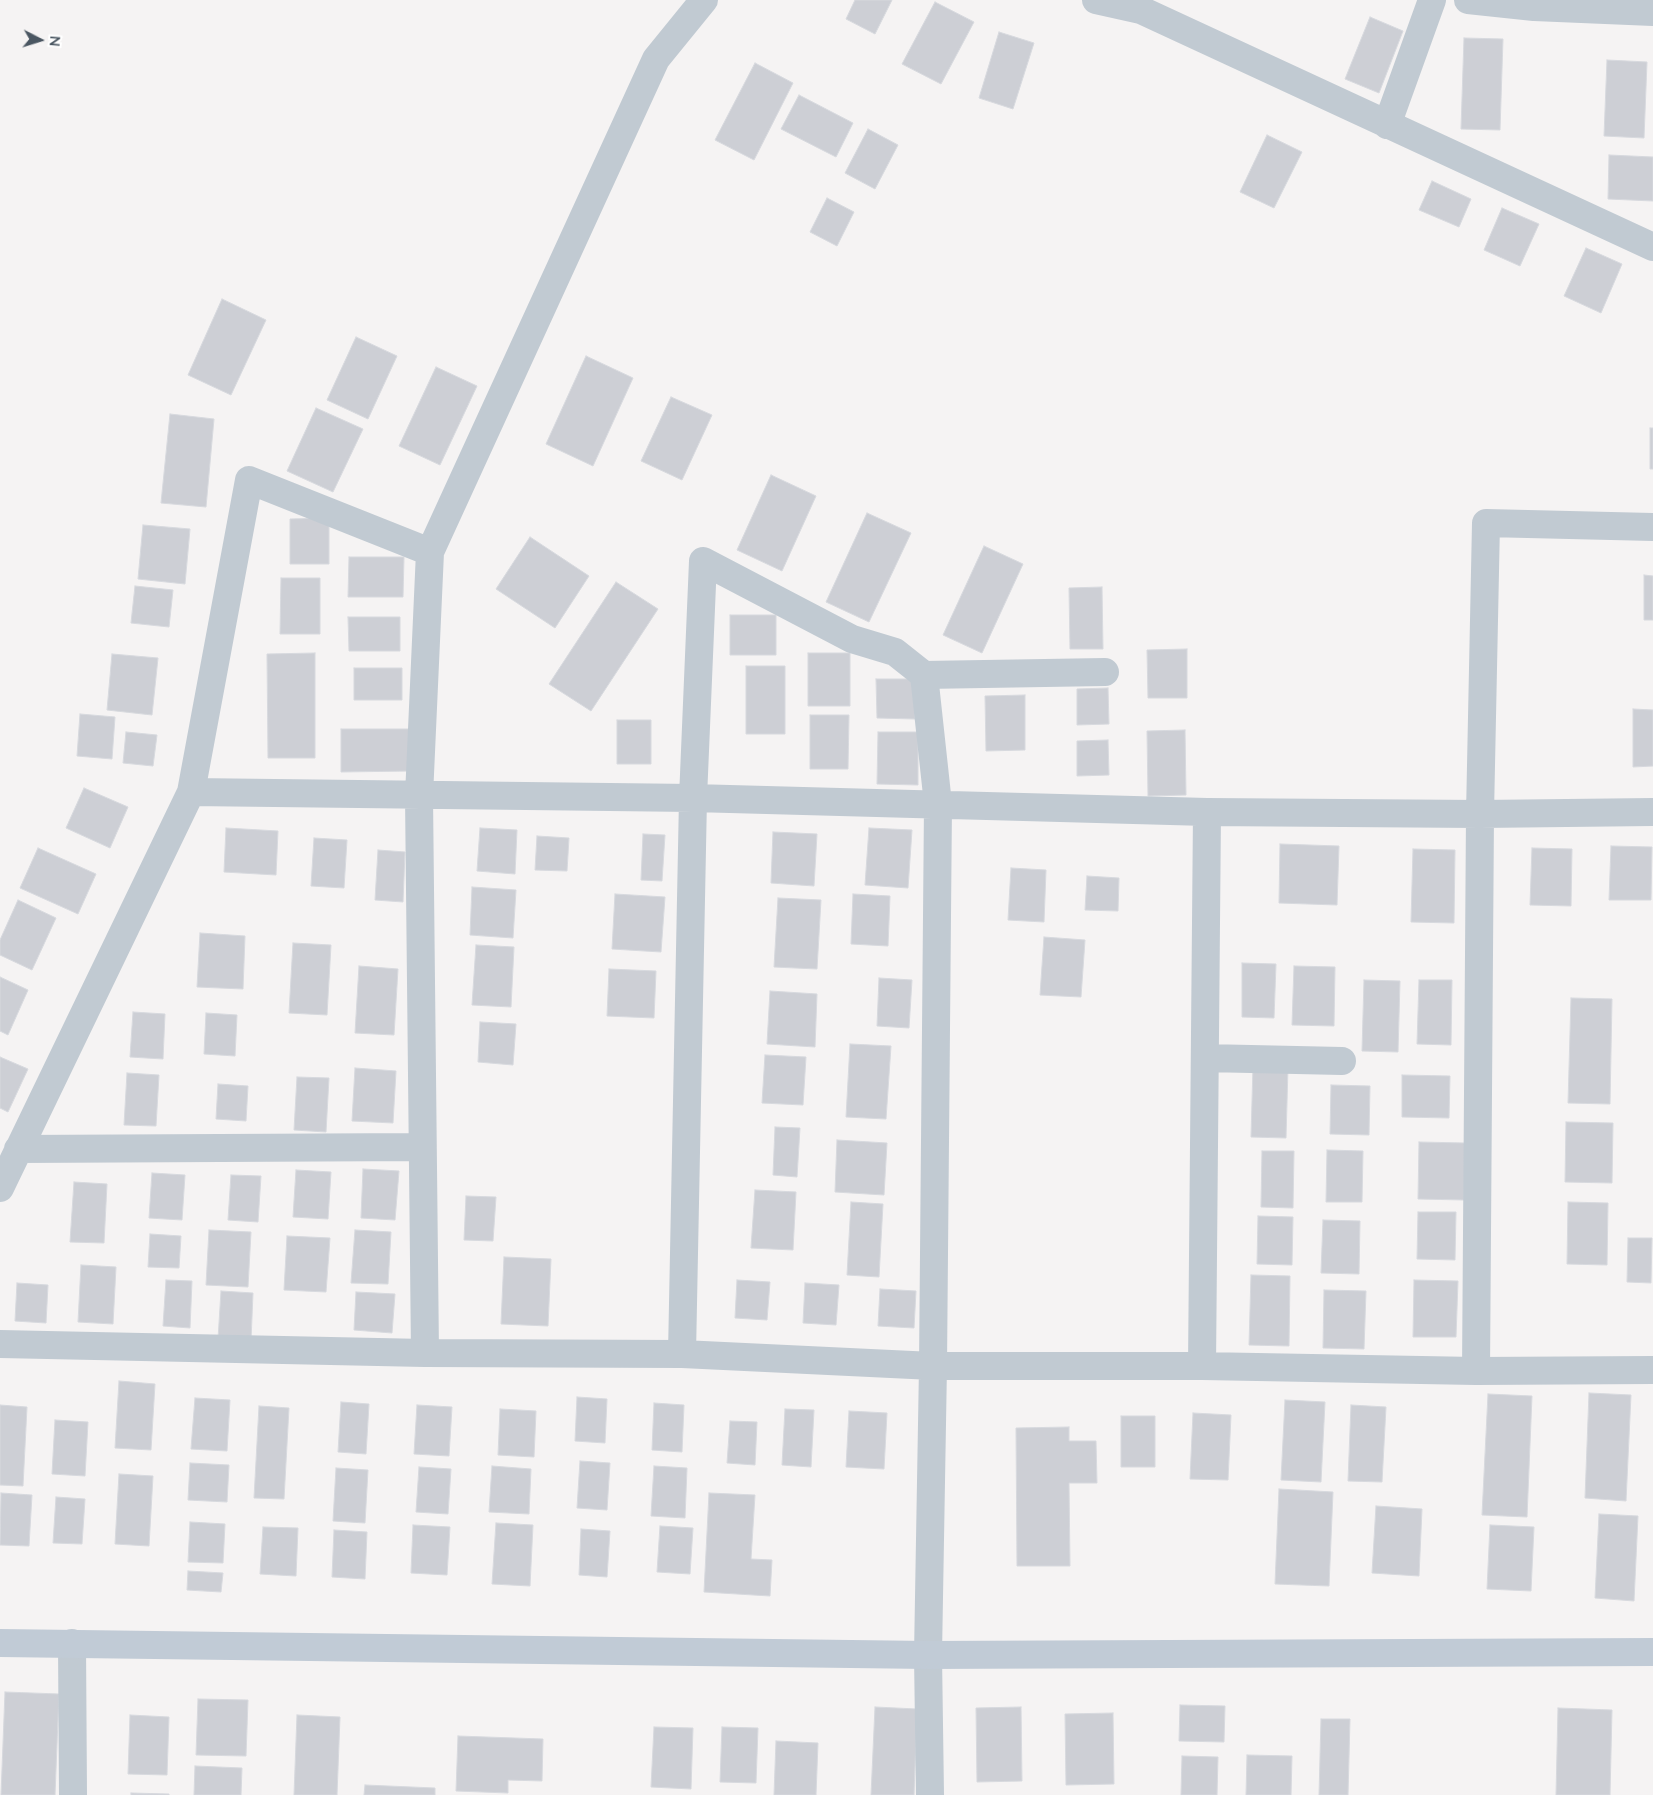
<!DOCTYPE html>
<style>
body{margin:0}
#map{position:relative;width:1653px;height:1795px;overflow:hidden;background:#f5f3f3;font-family:Lato,sans-serif}
canvas{display:block}
.north{position:absolute;left:15px;top:15px;width:50px;height:50px;-webkit-text-stroke:4px #fff;paint-order:stroke;rotate:95deg;font-size:14px;font-weight:700;line-height:20px;text-align:center;color:#4a5661}
.north::after{content:'';display:block;margin:auto;width:18px;height:22px;background:#4a5661;clip-path:polygon(50% 0,100% 100%,50% 72%,0 100%)}
</style>
<div id="map">
<canvas width="1653" height="1795"></canvas>
<div class="north">N</div>
</div>
<script>
const context = document.querySelector('canvas').getContext('2d');
context.lineJoin = 'round';
function fillPath(path, color) {
  context.fillStyle = color;
  context.fill(path, 'evenodd');
}
function toPath(rows) {
  const path = new Path2D();
  for (const r of rows) {
    path.moveTo(r[0], r[1]);
    for (let i = 2; i < r.length; i += 2) path.lineTo(r[i], r[i + 1]);
  }
  return path;
}
function trace(path, color, width, dash) {
  context.strokeStyle = color;
  context.lineWidth = width;
  context.lineCap = dash ? 'butt' : 'round';
  context.setLineDash(dash || []);
  context.stroke(path);
}
const building = toPath([
 [855,0,892,0,875,34,846,19,855,0],
 [935,2,974,22,941,84,902,64,935,2],
 [1370,17,1403,31,1379,93,1345,79,1370,17],
 [999,32,1034,43,1013,109,979,98,999,32],
 [1464,38,1503,39,1500,130,1461,129,1464,38],
 [1607,60,1647,62,1644,138,1604,136,1607,60],
 [755,63,793,83,754,160,715,140,755,63],
 [799,95,853,123,836,157,781,129,799,95],
 [868,129,898,145,875,189,845,173,868,129],
 [1267,135,1302,152,1274,208,1240,192,1267,135],
 [1609,155,1653,157,1653,201,1608,199,1609,155],
 [1432,181,1471,199,1459,227,1419,210,1432,181],
 [827,198,854,212,837,246,810,232,827,198],
 [1502,208,1539,224,1520,266,1484,250,1502,208],
 [1586,248,1622,264,1601,313,1564,296,1586,248],
 [222,299,266,320,231,395,188,375,222,299],
 [356,337,397,356,368,419,327,400,356,337],
 [586,356,633,378,593,466,546,444,586,356],
 [436,367,477,386,440,465,399,446,436,367],
 [671,397,712,415,682,480,641,461,671,397],
 [316,408,363,429,333,492,287,471,316,408],
 [170,414,214,419,206,507,161,503,170,414],
 [1650,428,1653,428,1653,469,1650,469,1650,428],
 [771,475,816,496,782,571,737,550,771,475],
 [867,513,911,533,869,622,826,602,867,513],
 [329,518,329,564,290,564,290,519,329,518],
 [143,525,190,529,185,584,138,579,143,525],
 [530,537,589,576,555,628,496,589,530,537],
 [984,546,1023,564,982,653,943,635,984,546],
 [349,557,404,557,403,597,348,597,349,557],
 [1644,575,1653,576,1653,620,1644,620,1644,575],
 [281,578,320,578,320,634,280,634,281,578],
 [616,582,658,609,591,711,549,684,616,582],
 [135,586,173,590,169,627,131,623,135,586],
 [1102,587,1103,649,1070,649,1069,588,1102,587],
 [730,615,776,615,776,655,730,655,730,615],
 [348,617,400,617,400,651,349,651,348,617],
 [1187,649,1187,698,1148,698,1147,650,1187,649],
 [315,653,315,758,268,758,267,654,315,653],
 [808,653,850,653,850,706,808,706,808,653],
 [112,654,158,658,152,715,107,710,112,654],
 [746,666,785,666,785,734,746,734,746,666],
 [354,668,402,668,402,700,354,700,354,668],
 [876,679,914,679,915,719,877,718,876,679],
 [1108,688,1109,724,1077,725,1077,689,1108,688],
 [1025,695,1025,750,986,751,985,696,1025,695],
 [1633,709,1653,710,1653,766,1633,767,1633,709],
 [80,714,115,717,112,759,77,756,80,714],
 [810,715,849,715,848,769,810,769,810,715],
 [617,720,651,720,651,764,617,764,617,720],
 [341,729,410,729,410,771,341,772,341,729],
 [1185,730,1186,795,1148,796,1147,731,1185,730],
 [126,732,157,735,153,766,123,763,126,732],
 [878,732,918,732,918,785,877,784,878,732],
 [1108,740,1109,775,1077,776,1077,741,1108,740],
 [84,788,128,807,110,848,66,828,84,788],
 [226,828,278,831,276,875,224,872,226,828],
 [480,828,517,830,515,874,477,871,480,828],
 [869,828,912,830,908,888,865,885,869,828],
 [773,832,817,834,814,886,771,883,773,832],
 [643,834,665,835,662,881,641,880,643,834],
 [537,836,569,838,567,871,535,870,537,836],
 [314,838,347,840,344,888,311,886,314,838],
 [1280,844,1339,846,1337,905,1279,903,1280,844],
 [1611,846,1652,847,1651,900,1609,900,1611,846],
 [38,848,96,874,78,914,20,888,38,848],
 [1532,848,1572,849,1571,906,1530,905,1532,848],
 [1413,849,1455,850,1454,923,1411,922,1413,849],
 [378,850,405,852,403,902,375,900,378,850],
 [1011,868,1046,870,1044,922,1008,920,1011,868],
 [1087,876,1119,878,1118,911,1085,910,1087,876],
 [472,887,516,890,513,938,470,935,472,887],
 [615,894,665,897,661,952,612,949,615,894],
 [853,894,890,896,888,946,851,944,853,894],
 [778,898,821,900,817,969,774,967,778,898],
 [18,900,56,918,32,970,0,955,0,940,18,900],
 [200,933,245,936,243,989,197,987,200,933],
 [1044,937,1085,940,1081,997,1040,995,1044,937],
 [293,943,331,945,327,1015,289,1013,293,943],
 [476,945,514,947,511,1007,472,1005,476,945],
 [1242,963,1276,964,1274,1018,1242,1017,1242,963],
 [359,966,398,969,394,1035,355,1033,359,966],
 [1294,966,1335,967,1334,1026,1292,1025,1294,966],
 [609,969,656,971,654,1018,607,1016,609,969],
 [0,977,28,990,8,1035,0,1031,0,977],
 [879,978,912,980,909,1028,877,1026,879,978],
 [1364,980,1400,981,1398,1052,1362,1051,1364,980],
 [1419,980,1452,980,1451,1045,1417,1044,1419,980],
 [770,991,817,994,815,1047,767,1044,770,991],
 [1571,998,1612,999,1610,1104,1568,1103,1571,998],
 [133,1012,165,1014,163,1059,130,1057,133,1012],
 [206,1013,237,1015,235,1056,204,1054,206,1013],
 [480,1022,516,1024,513,1065,478,1062,480,1022],
 [850,1044,891,1046,886,1119,846,1117,850,1044],
 [765,1055,806,1057,803,1105,762,1103,765,1055],
 [0,1057,28,1069,8,1112,0,1108,0,1057],
 [1253,1066,1288,1067,1286,1138,1251,1137,1253,1066],
 [355,1068,396,1071,393,1123,352,1121,355,1068],
 [127,1073,159,1075,156,1126,124,1125,127,1073],
 [1402,1075,1450,1076,1449,1118,1402,1117,1402,1075],
 [297,1077,329,1078,326,1132,294,1130,297,1077],
 [218,1084,248,1086,246,1121,216,1119,218,1084],
 [1331,1085,1370,1086,1369,1135,1330,1134,1331,1085],
 [1566,1122,1613,1123,1612,1183,1565,1182,1566,1122],
 [775,1127,800,1128,797,1177,773,1175,775,1127],
 [837,1140,887,1143,884,1195,835,1192,837,1140],
 [1419,1142,1465,1143,1464,1200,1418,1199,1419,1142],
 [1327,1150,1363,1151,1362,1202,1326,1202,1327,1150],
 [1262,1151,1294,1151,1293,1208,1261,1207,1262,1151],
 [363,1169,399,1171,395,1220,361,1218,363,1169],
 [296,1170,331,1172,328,1219,293,1217,296,1170],
 [152,1173,185,1175,182,1220,149,1218,152,1173],
 [231,1175,261,1176,258,1222,228,1220,231,1175],
 [74,1182,107,1184,104,1243,70,1242,74,1182],
 [755,1190,796,1192,793,1250,751,1248,755,1190],
 [466,1196,496,1197,493,1241,464,1240,466,1196],
 [851,1202,883,1204,879,1277,847,1275,851,1202],
 [1568,1202,1608,1203,1607,1265,1567,1264,1568,1202],
 [1418,1212,1456,1212,1455,1260,1417,1259,1418,1212],
 [1258,1216,1293,1217,1292,1265,1257,1264,1258,1216],
 [1323,1220,1360,1221,1359,1274,1321,1273,1323,1220],
 [209,1230,251,1232,248,1287,206,1285,209,1230],
 [355,1230,391,1232,388,1284,351,1283,355,1230],
 [150,1234,181,1236,179,1268,148,1267,150,1234],
 [287,1236,330,1238,326,1292,284,1290,287,1236],
 [1628,1238,1652,1238,1651,1283,1627,1282,1628,1238],
 [504,1257,551,1259,548,1326,501,1324,504,1257],
 [81,1265,116,1267,113,1324,78,1322,81,1265],
 [1251,1275,1290,1276,1289,1346,1249,1345,1251,1275],
 [166,1280,192,1281,190,1328,163,1326,166,1280],
 [737,1280,770,1282,767,1320,735,1318,737,1280],
 [1414,1280,1458,1281,1456,1337,1413,1337,1414,1280],
 [17,1283,48,1285,46,1323,15,1321,17,1283],
 [805,1283,839,1285,836,1325,803,1323,805,1283],
 [880,1289,916,1291,914,1328,878,1326,880,1289],
 [1324,1290,1366,1291,1364,1349,1323,1348,1324,1290],
 [221,1291,253,1293,251,1341,218,1339,221,1291],
 [356,1292,395,1294,392,1333,354,1330,356,1292],
 [119,1381,155,1384,151,1450,115,1448,119,1381],
 [1589,1393,1631,1395,1626,1501,1585,1498,1589,1393],
 [1488,1394,1532,1396,1527,1517,1482,1515,1488,1394],
 [577,1397,607,1399,605,1443,575,1441,577,1397],
 [195,1398,230,1400,227,1451,191,1449,195,1398],
 [1285,1400,1325,1402,1321,1482,1281,1480,1285,1400],
 [341,1402,369,1404,366,1454,338,1452,341,1402],
 [654,1403,684,1405,682,1452,652,1450,654,1403],
 [0,1405,27,1407,23,1486,0,1485,0,1405],
 [417,1405,452,1407,449,1456,414,1454,417,1405],
 [1351,1405,1386,1407,1382,1482,1348,1481,1351,1405],
 [259,1406,289,1408,284,1499,254,1498,259,1406],
 [500,1409,536,1411,534,1457,498,1455,500,1409],
 [785,1409,814,1410,811,1467,782,1465,785,1409],
 [849,1411,887,1413,884,1469,846,1467,849,1411],
 [1193,1413,1231,1415,1228,1480,1190,1479,1193,1413],
 [1121,1416,1155,1416,1155,1467,1121,1467,1121,1416],
 [55,1420,88,1422,85,1476,52,1474,55,1420],
 [730,1421,757,1422,755,1465,727,1463,730,1421],
 [1069,1427,1069,1441,1096,1441,1097,1483,1069,1483,1070,1566,1017,1566,1016,1428,1069,1427],
 [580,1461,610,1463,607,1510,577,1508,580,1461],
 [190,1463,229,1465,227,1502,188,1500,190,1463],
 [492,1466,531,1469,529,1514,489,1512,492,1466],
 [654,1466,687,1468,685,1518,651,1516,654,1466],
 [419,1467,451,1469,448,1514,416,1512,419,1467],
 [336,1468,368,1470,365,1523,333,1521,336,1468],
 [119,1474,153,1476,149,1546,115,1544,119,1474],
 [1279,1489,1333,1492,1329,1586,1275,1584,1279,1489],
 [1,1493,32,1495,29,1546,0,1545,1,1493],
 [709,1493,755,1495,751,1559,772,1560,770,1596,704,1592,709,1493],
 [56,1497,85,1499,82,1544,53,1543,56,1497],
 [1376,1506,1422,1509,1419,1576,1372,1573,1376,1506],
 [1599,1514,1638,1516,1634,1601,1595,1598,1599,1514],
 [190,1522,225,1524,223,1563,188,1562,190,1522],
 [496,1523,533,1525,530,1586,492,1584,496,1523],
 [413,1525,450,1527,447,1575,411,1573,413,1525],
 [1490,1525,1534,1527,1531,1591,1487,1589,1490,1525],
 [660,1526,693,1528,690,1574,657,1572,660,1526],
 [263,1527,298,1528,296,1576,260,1574,263,1527],
 [581,1529,610,1531,607,1577,579,1575,581,1529],
 [334,1530,367,1532,365,1579,332,1577,334,1530],
 [188,1571,223,1573,221,1592,187,1590,188,1571],
 [5,1692,59,1694,55,1795,1,1795,5,1692],
 [198,1699,248,1700,246,1756,196,1755,198,1699],
 [1180,1705,1225,1706,1224,1742,1179,1741,1180,1705],
 [875,1707,917,1709,914,1795,871,1795,875,1707],
 [1021,1707,1022,1781,977,1782,976,1708,1021,1707],
 [1558,1708,1612,1710,1610,1795,1556,1795,1558,1708],
 [1113,1713,1114,1784,1066,1785,1065,1714,1113,1713],
 [130,1715,169,1717,167,1775,128,1774,130,1715],
 [297,1715,340,1717,337,1795,294,1795,297,1715],
 [1321,1719,1350,1719,1348,1795,1319,1795,1321,1719],
 [654,1727,693,1728,691,1789,651,1787,654,1727],
 [722,1727,758,1728,756,1783,720,1782,722,1727],
 [458,1736,543,1739,542,1781,508,1780,508,1793,456,1791,458,1736],
 [776,1741,818,1743,816,1795,774,1795,776,1741],
 [1247,1755,1292,1756,1291,1795,1246,1795,1247,1755],
 [1182,1756,1218,1757,1217,1795,1181,1795,1182,1756],
 [195,1766,242,1768,241,1795,194,1795,195,1766],
 [365,1785,435,1788,435,1795,364,1795,365,1785],
 [131,1793,169,1794,169,1795,131,1795,131,1793]
]);
fillPath(building, '#cdcfd5');
trace(building, '#d7d9de', 1);
trace(toPath([
 [1096,0,1141,10,1653,247],
 [1468,0,1534,7,1653,12],
 [1387,125,1432,0],
 [924,675,1105,672],
 [191,792,693,798,1207,812,1480,814,1653,812],
 [1205,1058,1342,1061],
 [18,1149,422,1147],
 [0,1188,191,792,249,480,430,552],
 [0,1344,425,1353,682,1354,933,1366,1202,1366,1476,1371,1653,1370],
 [425,1353,419,796,430,552,656,59,704,0],
 [682,1354,693,798,703,561,852,639,895,652,924,675,938,804,933,1366,928,1655,930,1795],
 [1202,1366,1207,812],
 [1476,1371,1480,814,1486,523,1653,527],
 [72,1643,73,1795]
]), '#c1cad2', 28);
trace(toPath([
 [0,1643,928,1655,1653,1652]
]), '#c1cbd6', 28);
</script>
